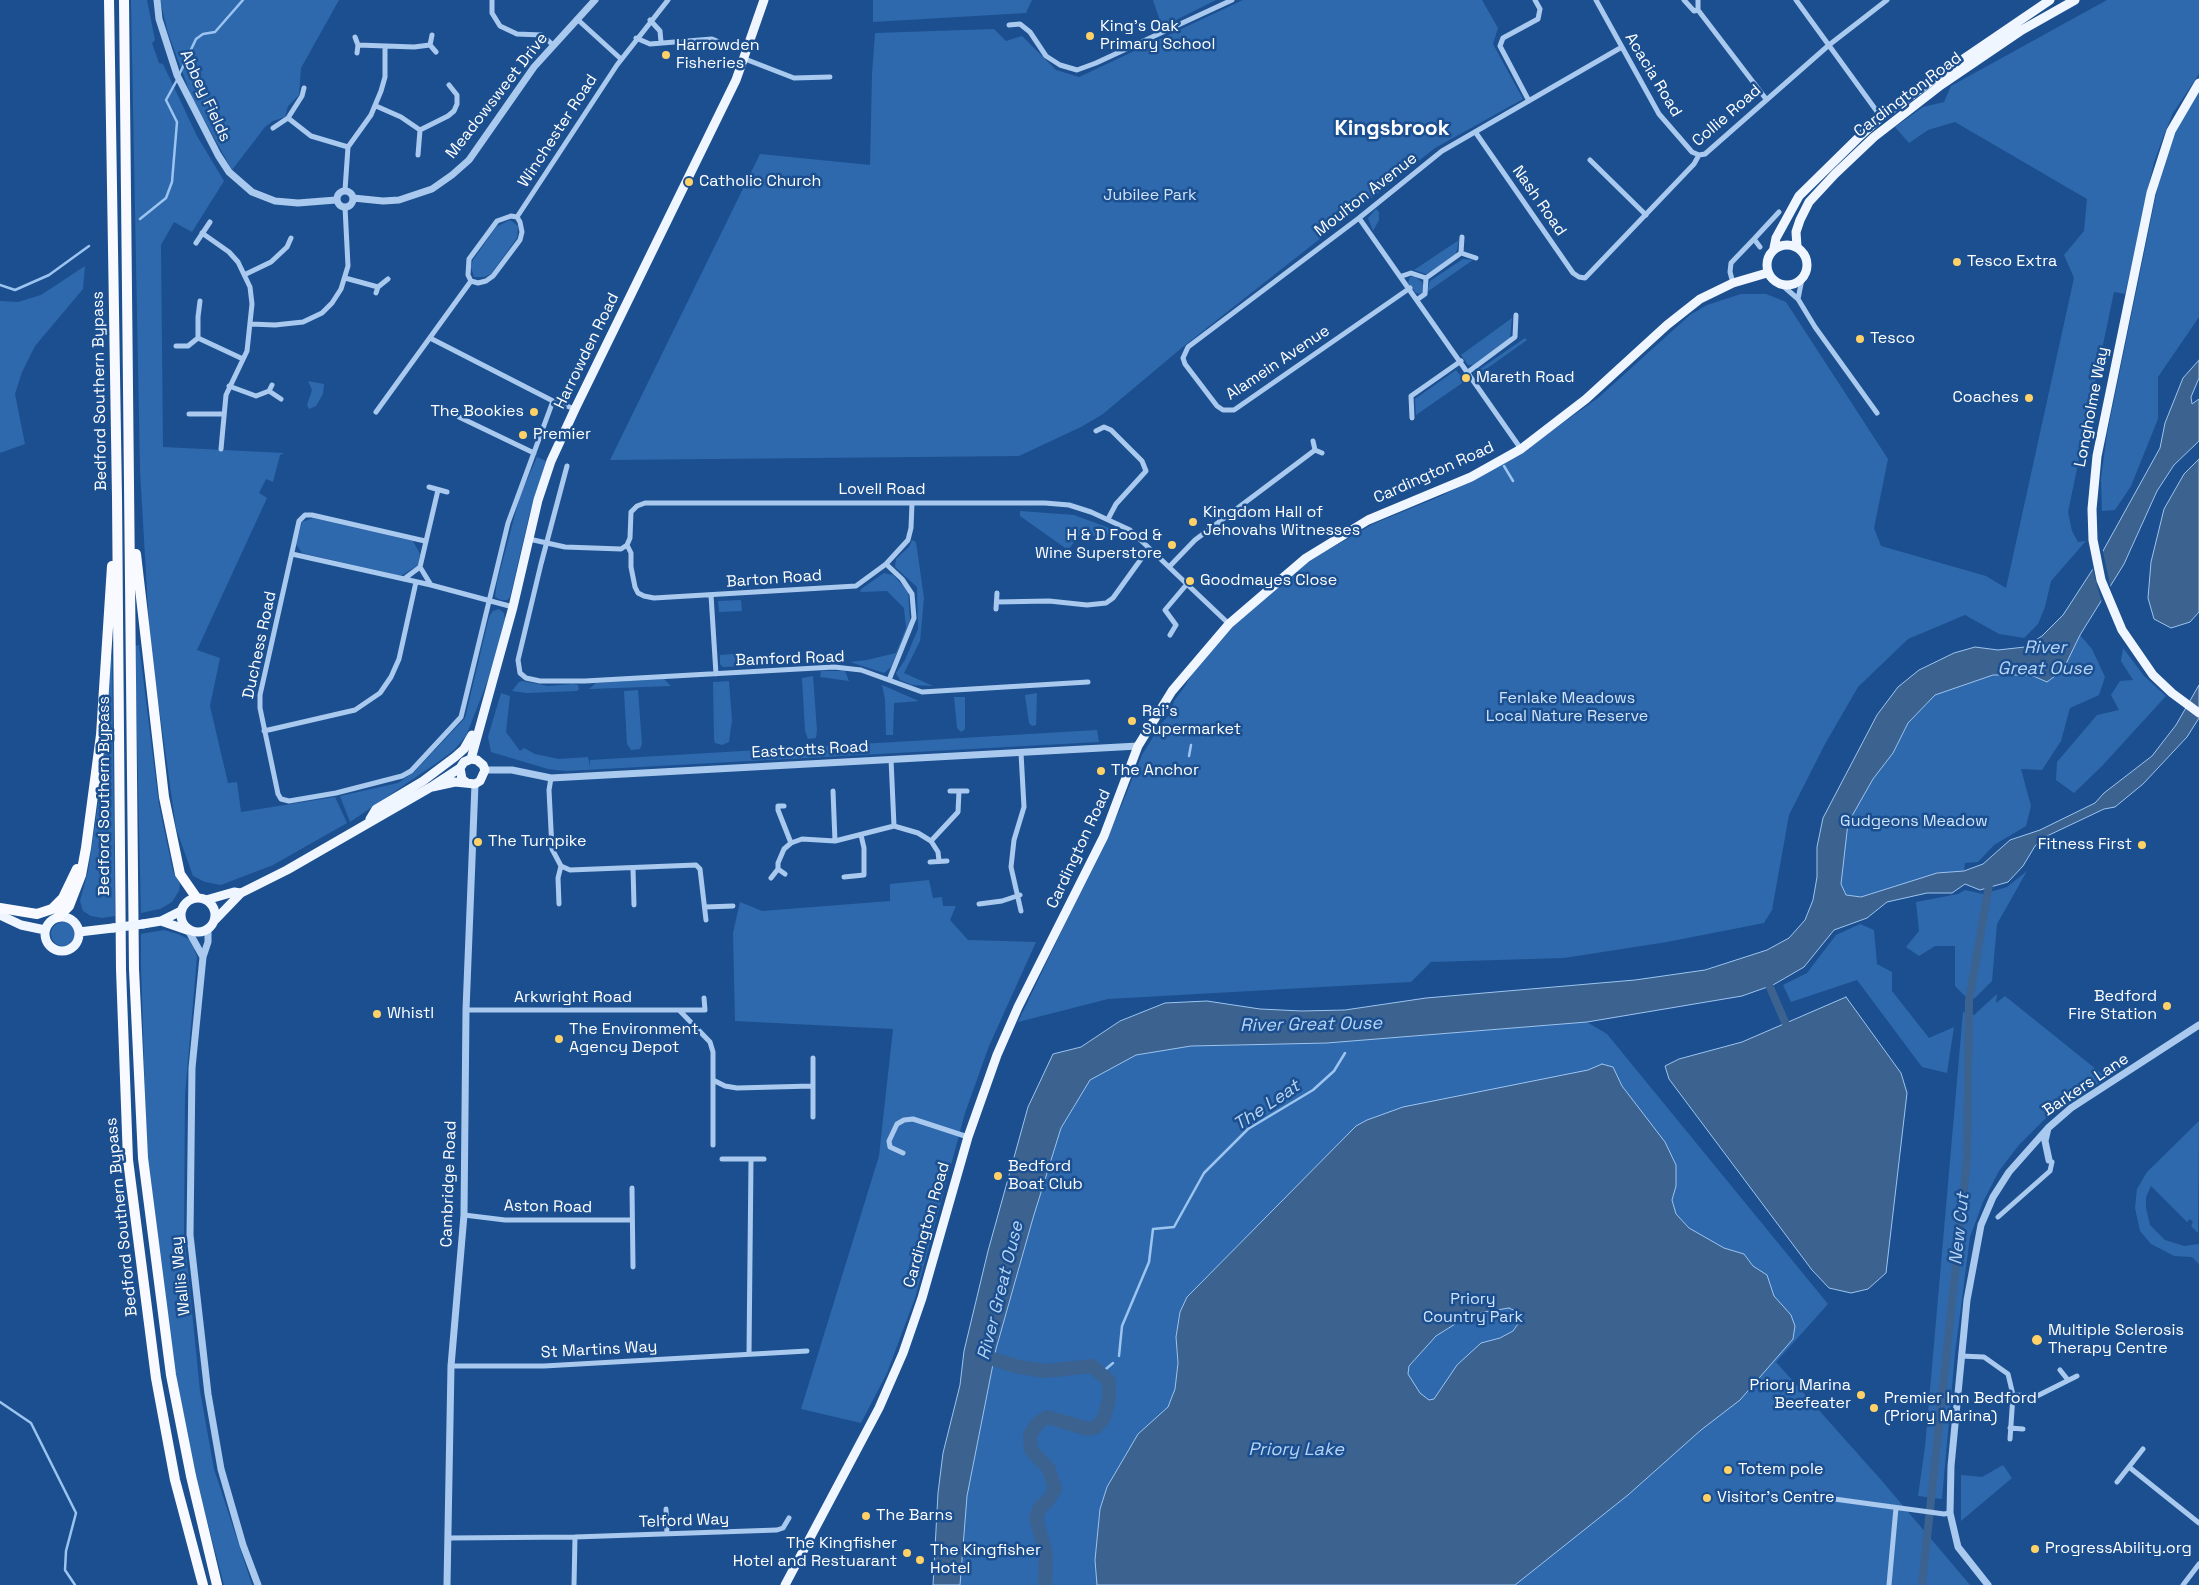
<!DOCTYPE html>
<style>
body{margin:0}
canvas{display:block;background:#1b4f8f}
</style>
<canvas width="2199" height="1585"></canvas>
<script>
const context = document.querySelector('canvas').getContext('2d');
context.lineJoin = 'round';
function fillPath(path, color) {
  context.fillStyle = color;
  context.fill(path, 'evenodd');
}
function toPath(rows) {
  const path = new Path2D();
  for (const r of rows) {
    if (r.length === 3) {
      path.moveTo(r[0] + r[2], r[1]);
      path.arc(r[0], r[1], r[2], 0, 2 * Math.PI);
      continue;
    }
    path.moveTo(r[0], r[1]);
    for (let i = 2; i < r.length; i += 2) path.lineTo(r[i], r[i + 1]);
  }
  return path;
}
function trace(path, color, width, dash) {
  context.strokeStyle = color;
  context.lineWidth = width;
  context.lineCap = dash ? 'butt' : 'round';
  context.setLineDash(dash || []);
  context.stroke(path);
}
function label(font, color, halo, rows, align = 'center') {
  context.font = font + ' "Space Grotesk",sans-serif';
  context.lineWidth = 5;
  context.setLineDash([]);
  context.textBaseline = 'middle';
  context.strokeStyle = halo;
  context.fillStyle = color;
  for (const [text, x, y, turn = 0] of rows) {
    context.save();
    context.translate(x, y);
    context.rotate((+turn || 0) * Math.PI / 180);
    context.textAlign = isNaN(turn) ? turn : align;
    if (halo) context.strokeText(text, 0, 0);
    context.fillText(text, 0, 0);
    context.restore();
  }
}
fillPath(toPath([
 [131,0,147,0,155,40,152,43,159,63,163,64,197,136,224,181,192,232,174,222,161,245,163,447,284,453,280,455,273,482,266,479,259,493,267,498,197,650,220,658,210,706,228,783,237,782,241,812,335,797,347,823,273,865,221,885,205,882,193,876,176,828,150,643,140,470],
 [160,0,339,0,301,68,299,95,288,106,285,117,273,121,265,127,232,170,192,98,168,33],
 [873,0,1032,0,1026,13,873,22],
 [1153,0,1216,0,1162,27],
 [1243,0,1482,0,1498,28,1493,44,1523,99,1435,148,1184,346,1103,414,1081,427,1019,456,610,460,760,154,870,165,872,75,875,33,994,29,1006,41,1022,36,1056,70,1079,77],
 [2107,0,2199,0,2199,74,2173,113,2164,135,2154,162,2125,294,2114,292,2068,512,2072,531,2078,542,2086,541,2051,581,2045,607,2038,624,2024,638,1999,634,1965,615,1908,639,1858,687,1825,744,1789,815,1772,910,1764,923,1667,942,1564,958,1431,962,1411,982,1108,999,1018,1022,1120,809,1142,755,1161,724,1174,710,1172,707,1174,701,1185,686,1197,665,1213,648,1236,623,1309,561,1373,524,1441,496,1513,458,1598,398,1690,315,1707,305,1741,294,1766,294,1786,302,1888,459,1874,528,1881,546,1986,576,2006,588,2074,278,2064,255,2084,231,2087,199,1955,122,1928,130,1909,143,1895,127,1923,107,1944,102,1951,86],
 [2199,90,2199,317,2158,377,2158,419,2131,486,2115,510,2102,511,2101,478,2107,434,2158,185,2168,149,2178,124],
 [1376,209,1379,212,1379,220,1373,231,1368,218],
 [510,220,518,226,517,238,491,274,484,277,474,277,471,267,473,260,496,227],
 [1459,240,1456,254,1434,270,1426,274,1414,270],
 [1463,259,1473,260,1427,292,1430,281],
 [85,266,83,289,35,346,22,372,15,394,25,444,0,453,0,301,18,302,41,295],
 [1414,276,1422,282,1424,290,1421,294,1416,293,1408,283,1410,277],
 [1512,318,1510,338,1473,365,1468,365,1461,355],
 [1525,338,1527,340,1475,377,1474,373],
 [1456,370,1465,381,1416,415,1415,399],
 [308,381,324,384,323,394,316,406,309,409,307,405,312,390],
 [537,457,546,461,529,516,510,597,507,600,501,600,495,597,497,582,520,496],
 [1020,511,1074,515,1112,529,1102,542,1084,529,1068,550,1020,516],
 [313,518,413,541,420,554,418,565,401,576,302,553,296,544,302,522],
 [912,540,916,542,924,598,920,641,904,673,933,686,912,685,900,680,896,673,905,660,918,629,917,587,895,567,896,559,909,547],
 [884,573,893,575,908,591,910,621,891,667,884,673,850,662,867,660,896,653,906,628,904,608,887,591,860,592,861,589],
 [741,600,742,611,719,612,718,601],
 [499,609,504,613,505,619,493,667,466,736,454,750,438,762,350,822,340,796,398,783,414,772,465,718,489,617,493,611],
 [2080,635,2092,649,2105,677,2099,695,2070,708,2061,741,2042,770,2021,769,2031,806,2026,826,1994,845,1978,862,1965,863,1964,871,1937,873,1861,897,1846,895,1841,884,1848,823,1873,779,1893,753,1908,723,1935,695,1976,680,1993,675,2031,675,2047,681,2063,670],
 [139,645,159,805,173,871,180,884,179,891,172,902,160,909,141,913,135,646],
 [2123,648,2144,676,2166,696,2102,766,2074,793,2056,780,2057,762,2097,715,2119,710,2111,695,2120,681,2133,680,2121,661],
 [745,653,745,666,723,667,720,664,720,655],
 [109,657,112,657,115,916,102,918,91,916,83,911,80,901,88,871,99,798],
 [821,671,845,671,849,681,820,677],
 [813,676,817,730,816,738,808,739,805,731,802,678],
 [664,679,671,686,589,689,596,683],
 [522,681,548,686,573,684,578,685,579,689,577,691,526,693,512,691,519,682],
 [729,681,732,720,729,742,722,745,715,743,714,739,713,682],
 [882,685,919,701,894,703,893,735,886,735,885,700],
 [638,690,642,744,640,749,631,750,627,744,624,691],
 [501,693,510,696,506,732,520,751,524,748,535,754,559,759,588,757,590,767,590,760,1097,730,1099,742,566,771,548,769,491,752,488,737],
 [1037,693,1036,725,1032,726,1029,723,1025,695],
 [954,697,965,697,965,729,961,732,957,728],
 [2027,871,1997,924,1992,981,1975,998,1966,997,1955,986,1955,946,1935,946,1919,956,1906,947,1919,931,1916,902,1958,894,1965,890,1983,894,2007,887],
 [929,880,933,898,942,897,943,906,956,906,950,920,968,940,1036,942,989,1046,965,1113,915,1298,887,1373,861,1423,801,1409,879,1156,893,1029,735,1021,733,933,740,902,762,911,890,901,890,884],
 [63,934,12],
 [1860,924,1874,930,1877,964,1892,972,1892,991,1929,1038,1954,1027,1947,1073,1922,1067,1857,980,1791,1002,1783,985,1807,973,1836,935],
 [164,930,178,934,191,940,197,957,185,1094,184,1233,200,1391,214,1469,252,1585,224,1585,195,1475,174,1374,147,1157,141,965,141,934],
 [1997,994,1996,1003,2005,996,2102,1074,2100,1082,2045,1119,2019,1145,1999,1171,1983,1202,1970,1237,1955,1353,1942,1499,1918,1496,1925,1447,1963,1012,1974,1015],
 [1587,1022,1607,1034,1828,1304,1776,1362,1882,1481,1970,1585,960,1585,967,1496,996,1349,1033,1218,1061,1128,1090,1080,1136,1055,1191,1046,1327,1043],
 [2199,1121,2198,1233,2191,1226,2193,1222,2190,1219,2187,1222,2151,1186,2146,1197,2146,1208,2150,1225,2165,1240,2184,1246,2199,1244,2199,1264,2192,1257,2174,1256,2151,1244,2140,1231,2135,1208,2137,1189,2147,1172],
 [2003,1465,2012,1478,1961,1521,1961,1475,1982,1477]
]), '#2e69ad');
const water = toPath([
 [2199,360,2199,378,2191,397,2192,404,2199,399,2199,441,2174,465,2157,491,2124,564,2080,635,2063,670,2047,682,2031,675,1993,675,1935,695,1908,723,1893,753,1873,779,1848,823,1841,884,1846,895,1861,897,1937,873,1964,871,1983,864,2010,840,2040,830,2095,803,2104,793,2152,756,2176,725,2199,685,2199,718,2187,737,2143,784,2115,807,2104,809,2047,836,2035,846,2023,866,2008,882,1980,890,1965,884,1952,893,1927,893,1887,902,1867,918,1834,930,1804,967,1773,985,1742,996,1587,1022,1327,1043,1191,1046,1136,1055,1090,1080,1061,1128,1033,1218,996,1349,967,1496,960,1585,933,1585,938,1493,943,1453,960,1385,964,1351,988,1251,1028,1107,1053,1054,1081,1047,1120,1021,1165,1003,1207,1001,1260,1009,1302,1011,1345,1010,1426,998,1635,980,1705,970,1767,950,1789,938,1805,920,1813,900,1817,877,1817,847,1823,818,1877,715,1898,687,1919,670,1954,653,1975,647,1998,650,2025,647,2042,636,2063,615,2093,569,2160,448,2165,423,2183,378,2199,360],
 [2199,459,2199,612,2190,622,2171,628,2154,619,2148,598,2151,562,2164,509,2184,474,2199,459],
 [1846,997,1901,1073,1907,1093,1886,1273,1868,1289,1851,1293,1829,1288,1812,1270,1669,1079,1665,1066,1679,1059,1742,1042,1846,997],
 [1602,1064,1613,1067,1622,1086,1665,1142,1676,1165,1676,1186,1672,1200,1676,1214,1689,1228,1724,1248,1744,1254,1753,1266,1767,1275,1774,1296,1791,1315,1795,1326,1793,1339,1740,1400,1701,1430,1628,1495,1515,1585,1097,1585,1095,1560,1100,1509,1107,1487,1138,1434,1168,1407,1175,1389,1178,1363,1176,1337,1180,1312,1187,1297,1356,1126,1367,1120,1403,1107,1588,1070,1602,1064],
 [1509,1308,1520,1313,1520,1321,1513,1331,1500,1338,1481,1343,1457,1365,1434,1399,1429,1400,1420,1393,1408,1374,1409,1366,1436,1336,1471,1314,1509,1308]
]);
fillPath(water, '#3c6290');
trace(water, '#9cc4f0', 1);
fillPath(toPath([
 [2102,547,2111,589,2102,603,2092,567]
]), '#1b4f8f');
trace(toPath([
 [179,75,196,39,203,34,215,32,243,0],
 [140,219,166,198,172,182,177,122,166,100,177,80],
 [0,285,15,290,49,275,89,246],
 [1504,466,1513,481],
 [1189,756,1191,745],
 [1119,1356,1122,1326,1149,1262,1153,1229,1174,1227,1204,1173,1248,1129,1313,1090,1334,1071,1345,1053],
 [1100,1374,1113,1363],
 [0,1402,31,1423,76,1513,66,1551,65,1570,75,1585]
]), '#9cc4f0', 2.5);
trace(toPath([
 [1766,978,1785,1022],
 [1922,1585,1967,1160,1969,1001,1990,879]
]), '#3c6290', 8);
trace(toPath([
 [983,1356,1019,1367,1045,1371,1092,1366,1109,1381,1109,1400,1104,1418,1096,1427,1088,1429,1047,1417,1038,1423,1030,1435,1031,1450,1049,1469,1055,1489,1047,1502,1040,1507,1036,1518,1046,1554,1045,1585]
]), '#3c6290', 14);
trace(toPath([
 [492,0,492,13,500,26,517,34,542,35,553,45],
 [1596,0,1659,114,1692,152,1699,155],
 [1684,0,1694,11,1698,10,1698,0],
 [1796,0,1881,117],
 [1698,10,1766,99],
 [577,19,621,59],
 [650,20,660,31,661,42],
 [1009,25,1020,24,1030,32,1046,56,1060,65,1077,70,1096,63,1232,0],
 [432,35,430,45,436,52],
 [355,37,358,45,357,53],
 [636,38,650,44,712,39,717,41],
 [358,45,414,47,430,45],
 [745,59,794,78,830,77],
 [304,88,302,96,288,118,311,136,348,147],
 [1529,101,1500,46,1503,38,1538,19,1540,9,1535,0],
 [376,106,401,117,420,130,418,155],
 [273,128,288,118],
 [420,130,448,116,454,111,457,104,457,95,449,85],
 [1476,133,1573,273,1579,277,1585,278,1694,164,1699,155,1705,154,1829,45,1887,0],
 [1590,160,1646,215],
 [345,190,348,147,371,115,381,91,385,77,385,46],
 [511,216,517,217,520,222,522,232,520,240,493,276,486,281,478,283,471,281,468,275,469,259,497,221,511,216],
 [517,217,617,65,668,0],
 [1359,218,1521,449],
 [202,233,229,252,238,262,250,287,252,304,247,351,226,395,221,449],
 [1754,239,1779,212],
 [196,243,210,222],
 [1461,253,1476,258],
 [246,274,271,262,287,247,291,238],
 [1402,276,1411,273,1426,278,1425,294,1418,299],
 [345,278,378,287],
 [1426,278,1461,253,1462,237],
 [1733,283,1730,272,1731,263,1754,239,1760,247],
 [1782,285,1798,299,1802,279],
 [1410,288,1234,410,1223,410,1217,406,1185,364,1183,358,1188,347,1359,218,1442,151,1622,47],
 [376,293,378,287,388,279],
 [1798,299,1815,327,1877,413],
 [251,324,275,325,303,322,322,313,332,303,341,289,348,266,345,207],
 [198,338,243,359],
 [198,338,198,317,200,301],
 [430,338,553,401,575,409],
 [176,346,188,346,198,338],
 [1468,372,1515,337,1516,315],
 [229,386,256,396,269,391,272,385],
 [269,391,281,399],
 [376,412,471,281],
 [189,414,223,414],
 [459,417,534,453],
 [1412,418,1411,396,1461,361],
 [1096,431,1104,427,1111,430,1142,461,1146,471,1116,504,1108,519],
 [1313,441,1315,450],
 [567,466,541,564,518,660,520,673,526,678,540,681,585,681,834,667,861,670,922,692,1088,682],
 [429,487,447,492],
 [529,539,565,547,621,549,627,545,630,538,631,512,637,506,645,503,1045,503,1069,505,1091,512,1130,530,1229,624],
 [425,541,312,515,305,515,299,521,260,695,260,708,278,794,281,799,289,801,336,793,402,776,411,771,461,717,508,523,553,401],
 [627,545,631,553,631,567,635,587,638,593,644,596,654,598,856,586,886,564,908,540,911,528,912,503],
 [292,554,431,585,513,607],
 [886,564,902,579,912,594,914,618,889,680],
 [420,567,431,585],
 [1169,567,1195,540,1315,450,1322,453],
 [404,579,420,567,438,490],
 [711,595,716,674],
 [997,602,1049,601,1087,605,1106,603,1113,598,1149,548],
 [996,609,997,593],
 [1170,635,1176,625,1165,610,1187,584],
 [264,731,355,710,380,693,391,677,399,659,416,582],
 [1021,753,1024,807,1014,840,1011,867,1021,911],
 [891,759,894,826],
 [551,778,549,790,552,849,561,866,570,870,696,865,700,869,706,920],
 [833,791,835,841],
 [950,791,967,791],
 [784,806,778,806,778,810,791,843],
 [931,841,958,812,959,791],
 [930,862,947,861],
 [633,868,634,905],
 [785,874,778,869,778,863,784,849,791,843,802,839,835,841,894,826,918,833,931,841,938,852,939,861],
 [844,877,864,875,864,848,861,835],
 [771,878,778,869],
 [559,904,558,878,561,866],
 [979,904,1002,901,1020,895],
 [705,907,733,906],
 [466,1010,679,1010,710,1042,713,1052,713,1145],
 [679,1010,705,1010,704,998],
 [713,1080,725,1086,737,1088,812,1086],
 [813,1117,813,1058],
 [903,1153,890,1147,889,1141,897,1124,904,1120,913,1119,968,1137],
 [722,1159,764,1159],
 [632,1188,633,1267],
 [464,1215,505,1220,632,1220],
 [1998,1217,2050,1171,2052,1162],
 [749,1354,751,1159],
 [1961,1356,1984,1357,2008,1374,2013,1395,2010,1439],
 [451,1366,544,1366,807,1351],
 [2060,1370,2068,1380],
 [2013,1395,2037,1396,2077,1376],
 [2010,1428,2023,1429],
 [2129,1467,2199,1523],
 [2117,1482,2143,1449],
 [1805,1495,1944,1514,1950,1513],
 [666,1509,667,1534],
 [449,1538,575,1537,777,1530,783,1528,789,1518],
 [574,1585,575,1537],
 [1889,1585,1896,1508],
 [2183,1585,2199,1564]
]), '#a9c9ee', 5);
trace(toPath([
 [157,0,159,19,177,75,218,155,229,172,252,192,275,201,298,203,336,200],
 [345,199,8],
 [353,198,383,201,399,200,432,189,452,175,469,160,534,67,595,0],
 [485,770,512,770,551,778,1138,746],
 [188,930,203,957],
 [208,930,208,942,203,957,192,1068,190,1235,208,1394,221,1469,243,1545,258,1585],
 [2048,1128,2045,1141,2049,1160],
 [447,1585,451,1366,464,1215,466,1010,475,784],
 [1988,1585,1958,1547,1950,1513,1951,1466,1967,1300,1981,1225,1993,1197,2009,1172,2048,1128,2071,1108,2199,1025]
]), '#a9c9ee', 7);
trace(toPath([
 [2199,83,2171,131,2151,193,2097,456,2092,509,2093,540,2101,580,2122,630,2153,675,2172,693,2199,713],
 [1787,265,20],
 [1797,247,1796,232,1800,220,1809,202,1835,174,1874,137,1941,85,2022,30,2075,0],
 [1774,248,1776,238,1799,196,1857,139,1881,117,1934,79,2050,0],
 [471,759,513,607,538,500,551,461,575,409,736,80,764,0],
 [432,787,455,782,475,784,480,781,485,770,483,765,477,760,471,759,464,762,460,768,462,779,467,783],
 [370,819,376,809,423,781,455,757,464,749,472,735],
 [198,915,17],
 [206,900,234,892,241,893],
 [0,915,21,925,45,930],
 [62,934,17],
 [215,920,241,893,287,870,431,787,460,768],
 [161,921,187,930],
 [143,924,161,921,181,911],
 [79,932,113,928],
 [785,1585,879,1408,903,1353,922,1298,968,1137,997,1055,1018,1007,1104,836,1138,746,1172,691,1229,624,1306,558,1368,520,1471,477,1521,449,1586,399,1667,325,1700,299,1733,283,1767,273]
]), '#f0f6ff', 9);
trace(toPath([
 [109,0,117,497,121,969,128,1160,156,1378,175,1480,203,1585],
 [124,0,134,969,143,1158,171,1375,191,1476,217,1585],
 [136,554,164,797,180,874,196,897],
 [0,908,37,914,52,909,63,898,77,869],
 [58,917,69,906,81,875,86,848,101,735,112,566]
]), '#f8faff', 10);
trace(toPath([
 [113,928,143,924]
]), '#f0f6ff', 9);
for (const [x, y, r, color] of [
 [1090,36,5,"#ffd166"],
 [666,55,5,"#ffd166"],
 [689,182,5,"#ffd166"],
 [1957,262,5,"#ffd166"],
 [1860,339,5,"#ffd166"],
 [1466,378,5,"#ffd166"],
 [2029,398,5,"#ffd166"],
 [534,412,5,"#ffd166"],
 [523,435,5,"#ffd166"],
 [1193,522,5,"#ffd166"],
 [1172,545,5,"#ffd166"],
 [1190,581,5,"#ffd166"],
 [1132,721,5,"#ffd166"],
 [1101,771,5,"#ffd166"],
 [478,842,5,"#ffd166"],
 [2142,845,5,"#ffd166"],
 [2167,1006,5,"#ffd166"],
 [377,1014,5,"#ffd166"],
 [559,1039,5,"#ffd166"],
 [998,1176,5,"#ffd166"],
 [2037,1340,6,"#ffd166"],
 [1861,1395,5,"#ffd166"],
 [1874,1408,5,"#ffd166"],
 [1728,1470,5,"#ffd166"],
 [1707,1498,5,"#ffd166"],
 [866,1516,5,"#ffd166"],
 [2035,1549,5,"#ffd166"],
 [907,1553,5,"#ffd166"],
 [920,1560,5,"#ffd166"]
]) {
  const dot = new Path2D();
  dot.arc(x, y, r, 0, 2 * Math.PI);
  context.fillStyle = color;
  context.fill(dot);
  trace(dot, '#1b4f8f', 2);
}
label('16px', '#fff', '#1b4f8f', [
 ["King's Oak",1100,27],
 ["Primary School",1100,45],
 ["Harrowden",676,46],
 ["Fisheries",676,64],
 ["Catholic Church",699,182],
 ["Tesco Extra",1967,262],
 ["Tesco",1870,339],
 ["Mareth Road",1476,378],
 ["Coaches",2019,398,"right"],
 ["The Bookies",524,412,"right"],
 ["Premier",533,435],
 ["Kingdom Hall of",1203,513],
 ["Jehovahs Witnesses",1203,531],
 ["H & D Food &",1162,536,"right"],
 ["Wine Superstore",1162,554,"right"],
 ["Goodmayes Close",1200,581],
 ["Rai's",1142,712],
 ["Supermarket",1142,730],
 ["The Anchor",1111,771],
 ["The Turnpike",488,842],
 ["Fitness First",2132,845,"right"],
 ["Bedford",2157,997,"right"],
 ["Fire Station",2157,1015,"right"],
 ["Whistl",387,1014],
 ["The Environment",569,1030],
 ["Agency Depot",569,1048],
 ["Bedford",1008,1167],
 ["Boat Club",1008,1185],
 ["Multiple Sclerosis",2048,1331],
 ["Therapy Centre",2048,1349],
 ["Priory Marina",1851,1386,"right"],
 ["Beefeater",1851,1404,"right"],
 ["Premier Inn Bedford",1884,1399],
 ["(Priory Marina)",1884,1417],
 ["Totem pole",1738,1470],
 ["Visitor's Centre",1717,1498],
 ["The Barns",876,1516],
 ["The Kingfisher",897,1544,"right"],
 ["Hotel and Restuarant",897,1562,"right"],
 ["ProgressAbility.org",2045,1549],
 ["The Kingfisher",930,1551],
 ["Hotel",930,1569]
], 'left');
label('16px', '#fff', '#1b4f8f', [
 ["Acacia Road",1653,75,59],
 ["Cardington Road",1908,95,-37],
 ["Abbey Fields",205,96,65],
 ["Meadowsweet Drive",497,96,-52],
 ["Collie Road",1727,116,-41],
 ["Winchester Road",558,131,-57],
 ["Moulton Avenue",1366,195,-38],
 ["Nash Road",1539,201,55],
 ["Harrowden Road",587,351,-64],
 ["Alamein Avenue",1278,363,-34],
 ["Bedford Southern Bypass",100,391,-91],
 ["Longholme Way",2092,407,-79],
 ["Cardington Road",1434,473,-24],
 ["Lovell Road",882,490],
 ["Barton Road",774,579,-4],
 ["Duchess Road",260,645,-78],
 ["Bamford Road",790,659,-2],
 ["Eastcotts Road",810,750,-3],
 ["Bedford Southern Bypass",105,796,-90],
 ["Cardington Road",1079,849,-65],
 ["Arkwright Road",573,998],
 ["Barkers Lane",2086,1085,-34],
 ["Cambridge Road",449,1184,-88],
 ["Aston Road",548,1207,1],
 ["Bedford Southern Bypass",122,1217,-96],
 ["Cardington Road",927,1225,-74],
 ["Wallis Way",181,1276,-96],
 ["St Martins Way",599,1350,-3],
 ["Telford Way",684,1521,-2]
]);
label('16px', '#cfe3fa', '#1b4f8f', [
 ["Jubilee Park",1150,196],
 ["Fenlake Meadows",1567,699],
 ["Local Nature Reserve",1567,717],
 ["Gudgeons Meadow",1914,822],
 ["Priory",1473,1300],
 ["Country Park",1473,1318]
]);
label('italic 18px', '#b5d3f5', '#1b4f8f', [
 ["River",2045,648],
 ["Great Ouse",2045,669],
 ["River Great Ouse",1311,1025,-1],
 ["The Leat",1267,1106,-34],
 ["New Cut",1960,1229,-84],
 ["River Great Ouse",1001,1291,-76],
 ["Priory Lake",1296,1450]
]);
label('bold 21px', '#fff', '#1b4f8f', [
 ["Kingsbrook",1392,129]
]);
</script>
